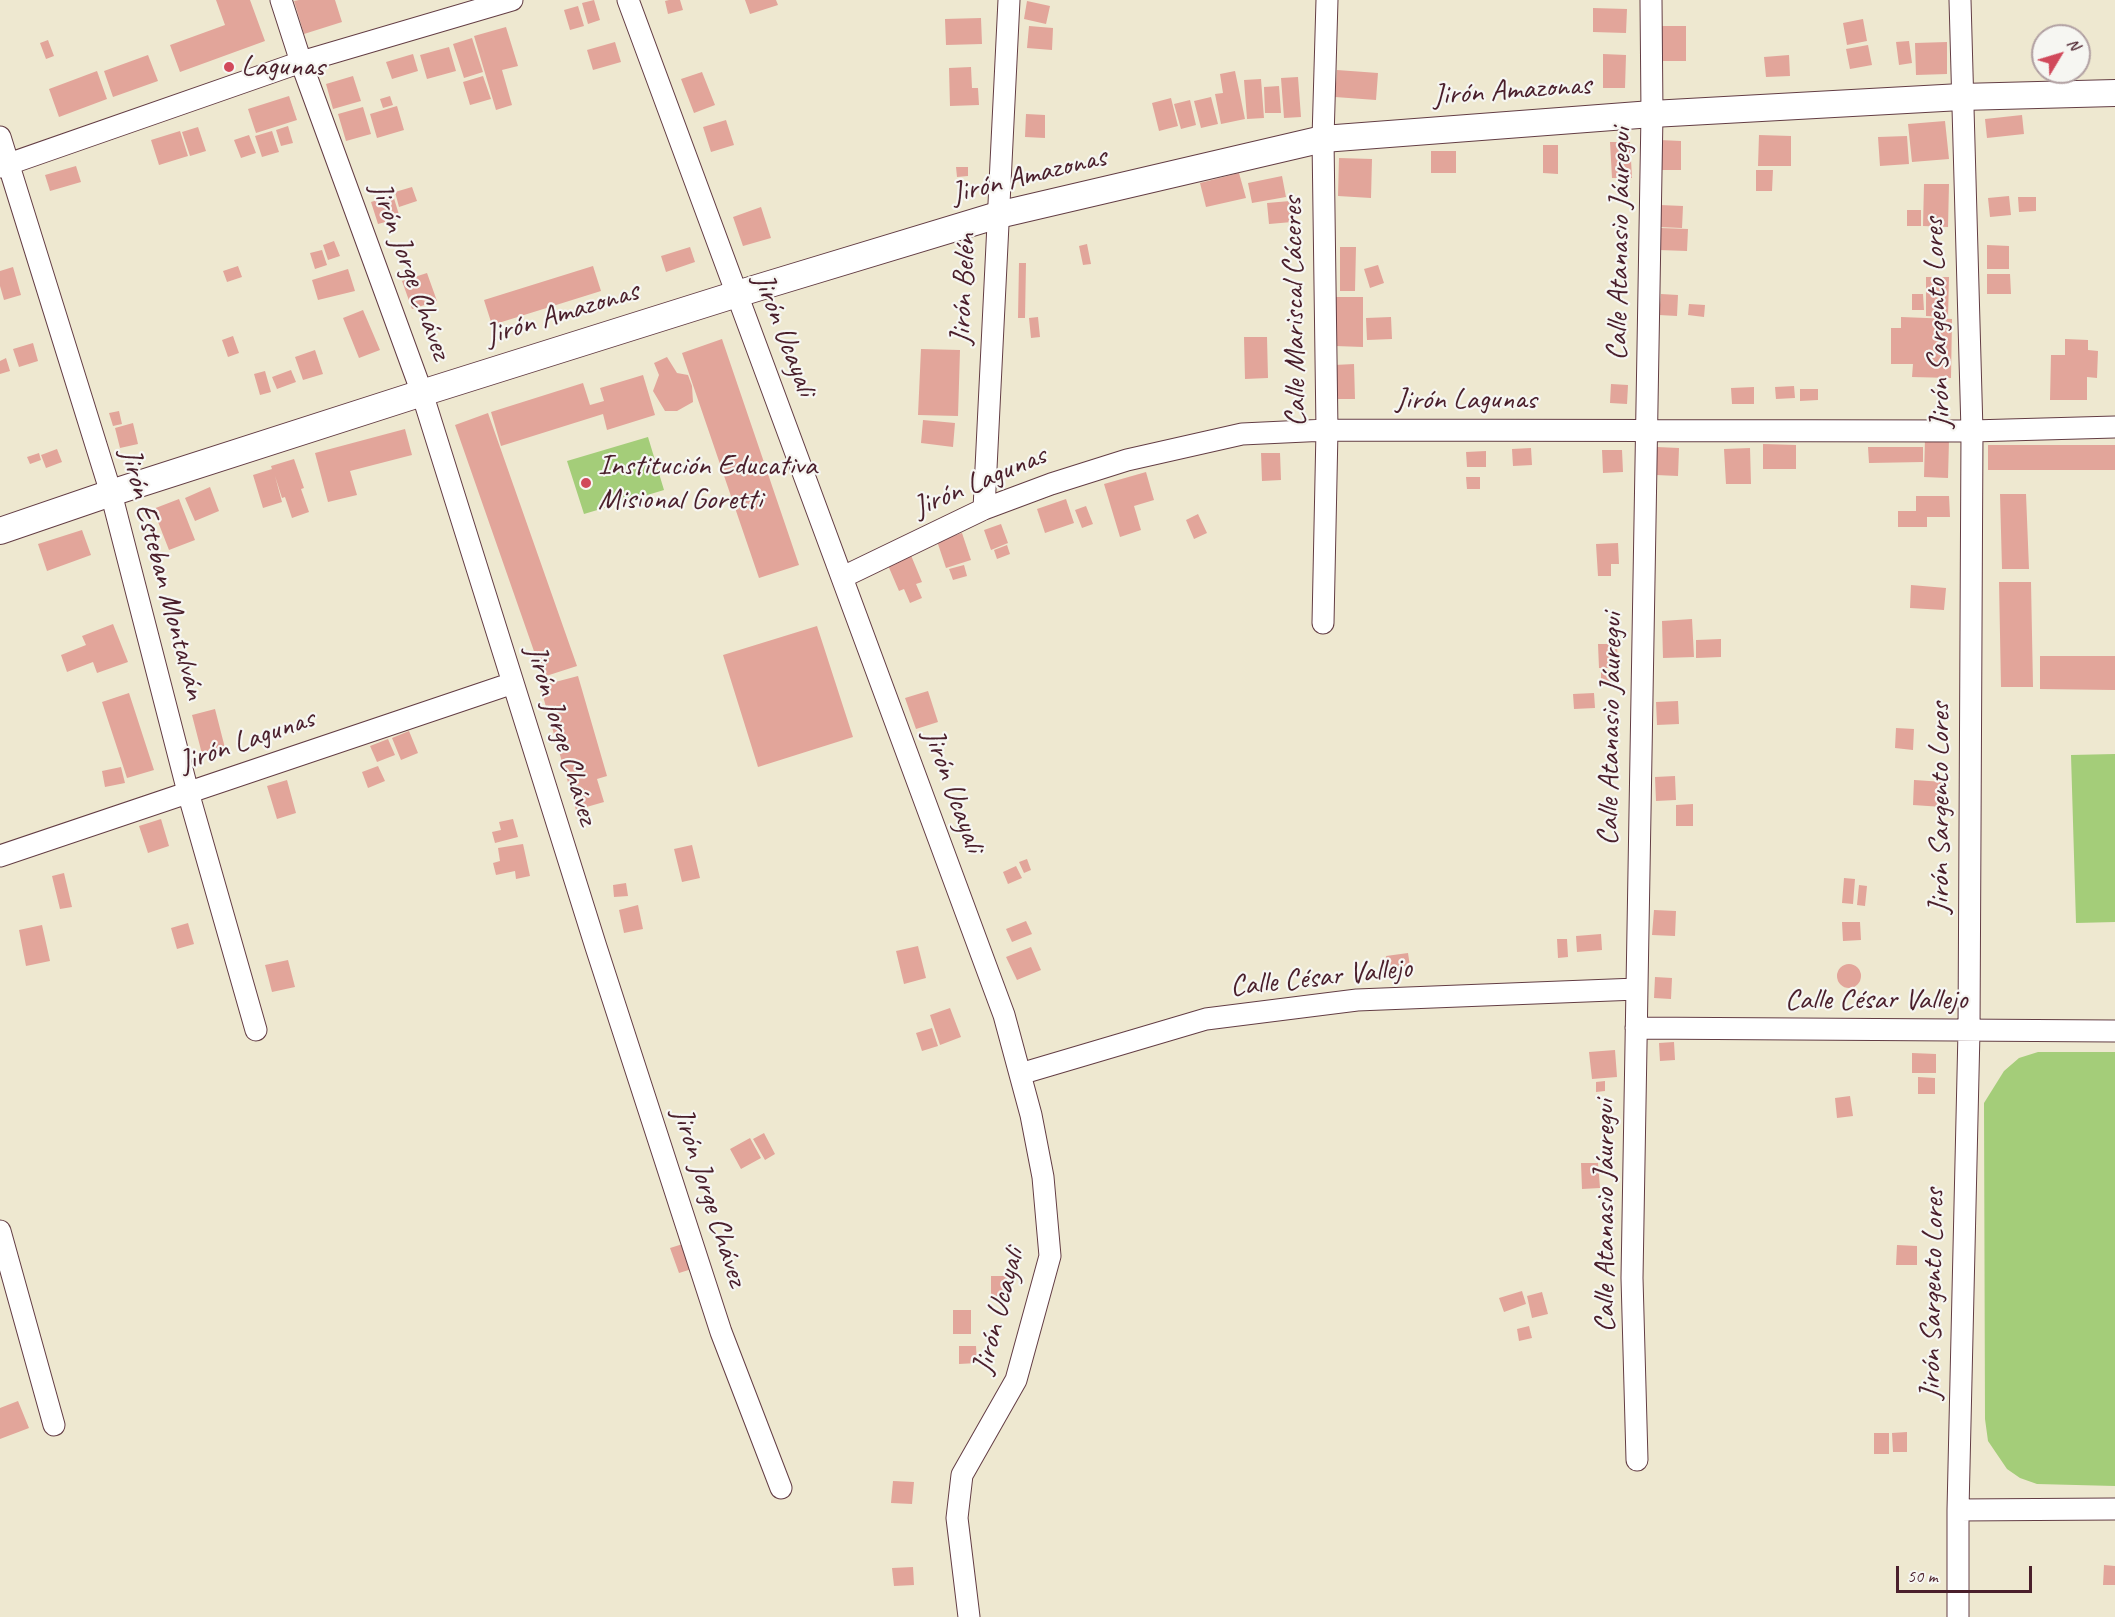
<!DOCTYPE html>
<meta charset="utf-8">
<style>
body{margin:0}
#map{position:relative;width:2115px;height:1617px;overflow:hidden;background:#eee8d0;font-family:Caveat,sans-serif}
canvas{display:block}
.north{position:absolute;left:2031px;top:24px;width:60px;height:60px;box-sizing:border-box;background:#f6f6f2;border:2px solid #b1a0a2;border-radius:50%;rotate:52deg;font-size:16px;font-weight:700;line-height:24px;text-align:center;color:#4a1f2b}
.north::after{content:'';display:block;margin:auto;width:21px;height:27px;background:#d1495b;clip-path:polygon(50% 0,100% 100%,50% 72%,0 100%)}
.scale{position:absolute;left:1896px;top:1566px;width:136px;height:27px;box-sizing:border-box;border:3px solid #4a1f2b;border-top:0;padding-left:8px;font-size:18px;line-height:21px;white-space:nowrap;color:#4a1f2b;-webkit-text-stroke:4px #f6f6f2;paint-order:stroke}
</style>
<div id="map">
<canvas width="2115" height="1617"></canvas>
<div class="north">N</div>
<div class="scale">50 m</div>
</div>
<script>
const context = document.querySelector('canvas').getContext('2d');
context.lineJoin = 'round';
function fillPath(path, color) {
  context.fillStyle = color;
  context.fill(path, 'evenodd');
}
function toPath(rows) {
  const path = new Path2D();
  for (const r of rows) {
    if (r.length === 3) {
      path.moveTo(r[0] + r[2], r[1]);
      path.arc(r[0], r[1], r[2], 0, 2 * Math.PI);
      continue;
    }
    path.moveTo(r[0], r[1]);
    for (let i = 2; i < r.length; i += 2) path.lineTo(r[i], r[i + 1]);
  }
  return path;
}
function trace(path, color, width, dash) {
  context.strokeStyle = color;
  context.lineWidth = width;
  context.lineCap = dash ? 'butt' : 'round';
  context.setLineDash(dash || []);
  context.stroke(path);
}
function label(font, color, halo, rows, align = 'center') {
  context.font = font + ' Caveat,sans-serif';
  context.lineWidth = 4.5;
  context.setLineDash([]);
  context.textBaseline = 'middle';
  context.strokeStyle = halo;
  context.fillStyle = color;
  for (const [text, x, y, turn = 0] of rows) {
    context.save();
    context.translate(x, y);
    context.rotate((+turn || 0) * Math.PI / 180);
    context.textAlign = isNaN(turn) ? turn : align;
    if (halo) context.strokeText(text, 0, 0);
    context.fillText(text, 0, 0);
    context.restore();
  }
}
fillPath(toPath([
 [648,437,664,490,584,514,567,461],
 [2115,754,2115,922,2076,923,2071,755],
 [2038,1052,2115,1052,2115,1486,2037,1484,2020,1478,2007,1469,1988,1441,1985,1419,1984,1103,2004,1071,2019,1058]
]), '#a4cd79');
fillPath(toPath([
 [216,0,250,0,265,41,180,72,170,45,225,25],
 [299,0,335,0,342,22,304,34,294,1],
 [594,0,600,20,588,24,582,3],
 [669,0,680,0,683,10,668,14,665,1],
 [745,0,776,0,778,5,750,14],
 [1027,1,1050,6,1046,24,1024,19],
 [578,6,584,26,570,30,564,10],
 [1593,8,1627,9,1626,33,1593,32],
 [981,18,982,44,946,45,945,19],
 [1863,19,1867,41,1847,45,1843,23],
 [1029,26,1053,28,1052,50,1027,48],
 [1656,26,1686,26,1686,61,1657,61],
 [506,27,518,66,502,70,512,105,496,110,474,36],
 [472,38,483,72,464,78,453,44],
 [48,40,54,56,46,59,40,43],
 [1909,41,1912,63,1899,65,1896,42],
 [615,42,621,62,593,70,587,50],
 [1947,42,1947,74,1916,75,1915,43],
 [1868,45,1872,65,1850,69,1846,49],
 [449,47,456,71,427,79,420,55],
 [413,54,418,71,392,79,386,62],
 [1603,54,1626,55,1625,88,1603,88],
 [148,55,158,81,113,97,104,71],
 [1789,55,1790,76,1766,77,1764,57],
 [971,67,972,88,978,88,979,105,950,106,949,68],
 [1337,70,1378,73,1376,100,1335,97],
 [97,71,107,99,59,117,49,89],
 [1235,71,1245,119,1221,124,1215,94,1223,93,1220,74],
 [702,72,715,105,694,113,681,79],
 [353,76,361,101,333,109,326,84],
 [483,76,491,99,470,105,463,82],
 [1298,77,1301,117,1284,118,1281,78],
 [1261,79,1264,118,1247,119,1244,80],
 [1279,86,1281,113,1265,113,1264,87],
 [289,96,297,120,256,133,248,109],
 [390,96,393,105,383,108,380,99],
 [1211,97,1218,124,1201,128,1194,101],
 [1171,98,1178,126,1159,131,1152,103],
 [1190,100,1196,125,1181,129,1174,104],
 [397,106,404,130,377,138,370,114],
 [363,107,371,134,346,141,338,114],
 [1026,114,1045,115,1045,138,1025,137],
 [2022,115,2024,134,1987,138,1985,119],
 [726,120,734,145,711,152,703,127],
 [1945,121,1949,159,1912,162,1908,124],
 [288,126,293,143,281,146,276,130],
 [198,127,206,151,190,156,182,132],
 [180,131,188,156,159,165,151,140],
 [272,131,279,152,262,157,255,136],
 [249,135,256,153,241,158,234,140],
 [1759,135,1791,136,1791,166,1758,166],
 [1907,136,1909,164,1880,166,1878,137],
 [1660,140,1681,141,1681,170,1659,170],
 [1610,142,1630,142,1632,178,1612,178],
 [1543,145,1558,145,1558,174,1543,173],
 [1431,151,1456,151,1456,173,1431,173],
 [1339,158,1372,159,1371,198,1338,196],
 [76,166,81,182,50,191,45,175],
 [956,167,968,167,968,176,957,177],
 [1756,170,1773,170,1772,191,1756,191],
 [1239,173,1246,198,1206,207,1200,183],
 [1282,176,1286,197,1252,203,1248,183],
 [1924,184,1949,184,1948,227,1923,226],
 [412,187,417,201,399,207,395,192],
 [393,195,400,218,378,224,371,202],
 [2009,196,2011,215,1990,217,1988,198],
 [2018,197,2036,197,2036,211,2019,212],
 [1290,201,1292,222,1269,224,1267,203],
 [1660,205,1683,206,1682,228,1659,227],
 [761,207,771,238,743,246,733,217],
 [1907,210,1921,210,1921,226,1907,226],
 [1660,228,1688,229,1687,251,1659,250],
 [334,241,340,256,328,260,323,245],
 [1087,244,1091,264,1083,265,1079,246],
 [1987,245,2009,246,2009,269,1987,269],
 [690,247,695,262,666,272,661,256],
 [1340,247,1356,247,1355,291,1340,291],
 [322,250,327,265,315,269,310,253],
 [1019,263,1026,263,1025,318,1018,318],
 [1378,265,1384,283,1370,288,1364,269],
 [238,266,242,277,227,282,223,271],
 [593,266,601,291,492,325,484,300],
 [13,267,21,295,4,300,0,286,0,271],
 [348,269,355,291,318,300,312,280],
 [427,273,437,301,412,309,402,281],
 [1987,274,2010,274,2011,294,1987,294],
 [1926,277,1949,277,1948,317,1926,316],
 [1661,294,1678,295,1677,316,1659,315],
 [1912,294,1923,294,1924,310,1912,310],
 [1336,297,1363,297,1363,347,1335,346],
 [1689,304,1705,305,1704,317,1688,315],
 [363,310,380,350,359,358,343,318],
 [1038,317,1040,337,1031,338,1029,318],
 [1391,317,1392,339,1367,340,1366,318],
 [1901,317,1952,319,1951,378,1912,377,1913,364,1891,364,1891,328,1901,328],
 [233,336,239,353,228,357,222,340],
 [1244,337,1267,337,1268,378,1245,379],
 [722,339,799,565,759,578,682,353],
 [2065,339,2088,340,2088,350,2098,351,2097,378,2087,377,2087,400,2050,400,2051,355,2065,355],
 [33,343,38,361,19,367,13,349],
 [921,349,960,350,958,416,918,415],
 [315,350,323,374,303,380,295,357],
 [667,357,677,373,688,375,692,386,693,402,677,411,665,411,653,391,659,375,654,363],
 [6,358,10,371,0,374,0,361],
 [1354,364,1355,399,1333,399,1334,365],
 [291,370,296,382,277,389,272,377],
 [265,371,271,392,260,395,254,374],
 [643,375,655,415,607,430,603,414,501,446,491,412,583,383,590,405,604,401,600,388],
 [1611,384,1628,385,1627,404,1610,403],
 [1794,386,1795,398,1776,399,1775,387],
 [1754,387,1754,404,1732,404,1731,388],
 [1800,389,1818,389,1818,400,1800,401],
 [119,411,122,424,113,426,109,413],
 [488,413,577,666,543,677,455,425],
 [923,420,955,423,953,447,921,443],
 [133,423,138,444,120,448,115,428],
 [405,429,412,455,350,471,357,495,328,502,315,453],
 [1925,439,1949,440,1948,478,1924,477],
 [1763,444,1796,445,1796,469,1763,469],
 [1988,445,2115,445,2115,470,1988,470],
 [1657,447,1679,448,1678,476,1656,475],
 [1868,447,1923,447,1923,462,1869,463],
 [1531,448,1532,465,1513,466,1512,449],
 [1750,448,1751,484,1726,484,1724,449],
 [57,449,62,462,46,468,41,455],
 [1602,450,1622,450,1623,472,1603,473],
 [1486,451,1486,467,1467,467,1466,452],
 [39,453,41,460,30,464,27,457],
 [1261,453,1280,453,1281,480,1262,481],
 [294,459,304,488,301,489,309,512,292,518,285,497,282,498,275,476,282,502,263,508,253,475,272,469,271,466],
 [1146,472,1154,500,1134,506,1141,530,1120,537,1104,484],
 [1466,477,1480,477,1480,489,1467,489],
 [210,487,219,511,195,521,185,498],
 [2000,494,2026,494,2029,569,2002,569],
 [1916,496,1949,496,1950,517,1927,517,1927,527,1898,527,1898,511,1916,511],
 [179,499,195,540,169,550,153,509],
 [1066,499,1074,523,1045,533,1037,509],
 [1086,506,1093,524,1082,528,1075,510],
 [1198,514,1207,533,1194,539,1186,520],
 [1001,524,1008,543,991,550,984,530],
 [82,530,91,555,47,571,38,544],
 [962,533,971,560,946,568,937,541],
 [1618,543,1619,564,1611,564,1611,576,1598,576,1596,544],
 [1007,545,1010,554,997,559,994,550],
 [910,553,922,582,916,584,922,598,910,603,904,589,899,591,887,563],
 [964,565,967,576,953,580,949,569],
 [1999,582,2031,582,2033,687,2001,687],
 [1911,585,1946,588,1944,610,1910,608],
 [1692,619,1694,657,1663,658,1662,621],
 [113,624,128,662,97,673,93,662,67,672,61,655,86,645,82,636],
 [817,626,853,737,758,767,723,655],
 [1721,639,1721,657,1696,658,1696,640],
 [1598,644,1617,644,1618,668,1599,668],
 [2040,656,2115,656,2115,690,2040,689],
 [1615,670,1616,682,1601,683,1601,671],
 [578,676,607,776,597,779,604,802,576,810,540,686],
 [928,691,938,722,916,729,905,698],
 [129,693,154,770,127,778,102,702],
 [1594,693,1595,708,1574,709,1573,694],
 [1678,701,1679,724,1657,725,1656,702],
 [215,709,225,748,202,754,192,715],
 [1896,728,1914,729,1913,750,1895,748],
 [409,731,418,753,401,760,392,738],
 [388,739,395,755,377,762,370,746],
 [378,766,385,781,368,788,362,772],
 [121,767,125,783,105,787,102,771],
 [1675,776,1676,800,1656,801,1655,777],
 [287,780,296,813,277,819,267,786],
 [1914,780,1944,782,1943,807,1913,805],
 [1693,804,1693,826,1676,826,1676,805],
 [161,819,169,846,148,853,139,826],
 [513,819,518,837,495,843,492,832,501,830,499,822],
 [523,844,530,876,516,879,515,871,496,875,493,863,500,861,498,848],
 [692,845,700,878,682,882,674,849],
 [1027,859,1031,870,1024,873,1019,862],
 [1016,866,1022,878,1008,884,1003,872],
 [64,873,72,907,60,909,52,876],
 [1844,878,1855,879,1853,904,1842,903],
 [626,883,628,896,614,897,613,885],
 [1859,885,1867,886,1865,906,1857,905],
 [638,905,643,929,624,933,619,910],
 [1654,910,1676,911,1675,936,1652,935],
 [1026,921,1032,934,1012,942,1006,929],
 [1842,922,1860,922,1861,940,1843,941],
 [188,923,194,944,177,949,171,928],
 [42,925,50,961,26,966,19,930],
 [1601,934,1602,950,1577,952,1576,936],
 [1557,939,1567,939,1568,957,1558,958],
 [918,946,926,978,904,984,896,951],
 [1031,947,1041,970,1017,980,1006,957],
 [1408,953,1410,966,1388,969,1386,956],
 [288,960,295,987,272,992,265,965],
 [1849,976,12],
 [1655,977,1672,978,1671,999,1654,998],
 [950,1008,961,1037,940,1045,930,1015],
 [932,1028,938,1046,922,1051,916,1033],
 [1674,1042,1675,1060,1660,1061,1659,1043],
 [1615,1050,1617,1077,1592,1079,1589,1052],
 [1912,1053,1936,1054,1936,1073,1912,1073],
 [1918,1077,1935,1078,1935,1094,1918,1094],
 [1605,1081,1605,1091,1596,1092,1596,1082],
 [1850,1096,1853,1116,1837,1118,1835,1098],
 [764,1133,775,1154,765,1160,753,1139],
 [750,1138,761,1158,741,1169,730,1149],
 [1581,1163,1598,1163,1600,1188,1582,1189],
 [686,1243,695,1268,679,1273,670,1248],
 [1897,1245,1917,1246,1917,1265,1896,1265],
 [991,1276,1007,1276,1006,1296,991,1296],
 [1522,1291,1526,1304,1504,1312,1499,1298],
 [1542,1292,1548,1314,1532,1318,1527,1296],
 [953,1310,971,1310,971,1334,953,1334],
 [1529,1326,1532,1338,1519,1341,1517,1329],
 [959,1346,976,1346,977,1363,959,1364],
 [18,1401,29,1428,0,1439,0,1408],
 [1907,1432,1907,1452,1893,1452,1892,1433],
 [1874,1433,1889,1433,1889,1454,1874,1454],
 [893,1481,914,1482,912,1504,891,1503],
 [2104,1565,2115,1566,2115,1585,2103,1585],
 [913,1567,914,1585,894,1586,892,1568]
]), '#e2a59a');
const minor = toPath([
 [281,0,301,62,422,393,596,947,721,1332,781,1488],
 [628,0,1004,1015,1031,1115,1043,1177,1050,1256,1016,1380,962,1475,957,1518,969,1617],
 [0,137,111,493,188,792,256,1030],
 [0,167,301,62,512,0],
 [984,509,1009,0],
 [843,577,984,509,1051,484,1127,460,1242,434,1327,430,1972,431,2115,427],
 [1323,623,1327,430,1323,139,1327,0],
 [0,856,513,683],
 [1636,1028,2115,1031],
 [1020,1074,1206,1019,1357,1000,1637,989],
 [0,1231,54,1425],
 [1637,1460,1632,1278,1652,114,1651,0],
 [1958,1510,2115,1509],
 [1958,1617,1958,1510,1969,1031,1972,431,1960,0]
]);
const tertiary = toPath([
 [0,531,111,493,422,393,737,294,998,215,1323,139,1652,114,1961,97,2115,93]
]);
trace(minor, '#633d44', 23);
trace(tertiary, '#633d44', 28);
trace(minor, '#fff', 21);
trace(tertiary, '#fff', 26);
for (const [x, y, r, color] of [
 [229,67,6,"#d1495b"],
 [586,483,6,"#d1495b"]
]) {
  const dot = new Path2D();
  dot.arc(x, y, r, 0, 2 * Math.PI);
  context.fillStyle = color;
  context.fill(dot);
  trace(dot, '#f6f6f2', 2);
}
label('30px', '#4a1f2b', '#f6f6f2', [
 ["Lagunas",241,67],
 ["Institución Educativa",598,466],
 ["Misional Goretti",598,500]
], 'left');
label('30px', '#4a1f2b', '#f6f6f2', [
 ["Jirón Amazonas",1512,91,-4],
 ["Jirón Amazonas",1029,176,-14],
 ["Calle Atanasio Jáuregui",1620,244,-89],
 ["Jirón Jorge Chávez",410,271,70],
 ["Jirón Belén",964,289,-87],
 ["Calle Mariscal Cáceres",1295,312,-91],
 ["Jirón Amazonas",562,314,-17],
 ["Jirón Sargento Lores",1938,323,-92],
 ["Jirón Ucayali",784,335,69],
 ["Jirón Lagunas",1466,400],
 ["Jirón Lagunas",980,482,-23],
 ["Jirón Esteban Montalván",162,574,75],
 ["Calle Atanasio Jáuregui",1611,729,-89],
 ["Jirón Jorge Chávez",561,735,73],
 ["Jirón Lagunas",247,741,-19],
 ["Jirón Ucayali",953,791,70],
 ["Jirón Sargento Lores",1940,808,-90],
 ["Calle César Vallejo",1321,978,-6],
 ["Calle César Vallejo",1876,1000],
 ["Jirón Jorge Chávez",709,1197,72],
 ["Calle Atanasio Jáuregui",1605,1216,-90],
 ["Jirón Sargento Lores",1933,1294,-89],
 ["Jirón Ucayali",999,1311,-75]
]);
</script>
